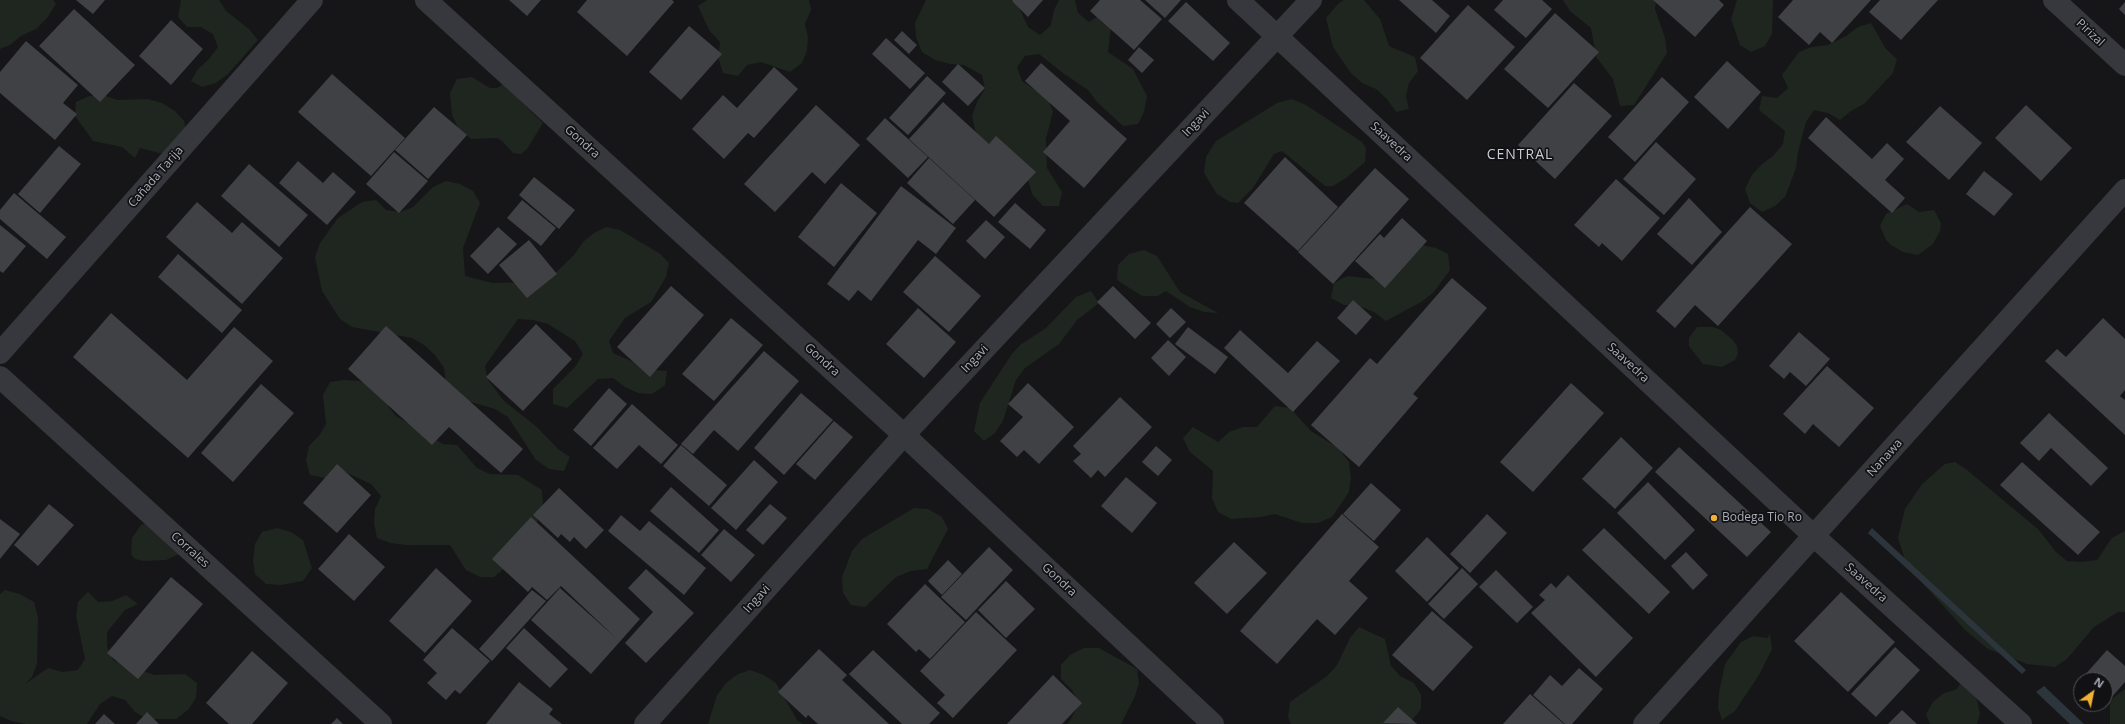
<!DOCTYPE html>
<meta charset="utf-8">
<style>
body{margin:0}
#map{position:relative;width:2125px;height:724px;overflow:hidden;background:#161618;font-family:"Open Sans",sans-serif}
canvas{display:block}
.north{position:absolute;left:2073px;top:672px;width:40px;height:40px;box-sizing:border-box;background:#111113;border:1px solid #4d4f55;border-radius:50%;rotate:33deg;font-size:11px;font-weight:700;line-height:16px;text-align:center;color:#a8adb8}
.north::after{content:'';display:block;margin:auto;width:14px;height:18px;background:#f2b134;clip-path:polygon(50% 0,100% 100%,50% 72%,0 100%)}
</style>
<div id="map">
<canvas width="2125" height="724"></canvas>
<div class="north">N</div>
</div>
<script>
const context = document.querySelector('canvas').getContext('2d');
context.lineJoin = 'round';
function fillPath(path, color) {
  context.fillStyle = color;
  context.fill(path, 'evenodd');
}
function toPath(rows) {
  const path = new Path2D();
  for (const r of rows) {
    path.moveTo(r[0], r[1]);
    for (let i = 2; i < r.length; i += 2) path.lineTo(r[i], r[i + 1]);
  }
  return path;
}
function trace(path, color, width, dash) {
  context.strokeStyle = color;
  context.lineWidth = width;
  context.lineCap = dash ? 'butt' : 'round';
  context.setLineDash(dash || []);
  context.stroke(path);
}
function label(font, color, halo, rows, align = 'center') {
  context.font = font + ' "Open Sans",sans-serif';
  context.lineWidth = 3.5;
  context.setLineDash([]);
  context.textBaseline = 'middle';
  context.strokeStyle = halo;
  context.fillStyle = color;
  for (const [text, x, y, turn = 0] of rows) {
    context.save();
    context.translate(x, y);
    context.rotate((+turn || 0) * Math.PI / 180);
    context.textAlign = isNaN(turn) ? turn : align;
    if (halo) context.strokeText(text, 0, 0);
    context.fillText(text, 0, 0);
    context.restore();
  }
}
fillPath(toPath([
 [0,0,53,0,56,4,47,18,36,29,21,36,10,45,0,49],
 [181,0,219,0,226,11,249,29,258,40,228,74,216,83,202,87,191,81,198,69,209,59,218,47,213,34,201,27,187,27,178,17],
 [707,0,809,0,811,10,805,24,808,37,807,51,802,63,790,72,761,62,747,65,738,76,723,73,718,57,720,42,709,30,698,6],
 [926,0,1012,0,1017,3,1028,27,1040,35,1051,25,1054,10,1059,0,1075,0,1078,13,1089,22,1102,14,1111,26,1108,52,1133,69,1147,96,1144,112,1138,124,1123,126,1097,102,1088,90,1063,73,1039,54,1025,56,1017,67,1022,81,1047,98,1053,111,1046,139,1047,168,1062,192,1059,206,1043,206,1032,194,1023,164,983,144,975,130,972,116,977,102,985,89,982,75,964,65,950,64,935,60,922,52,916,37,915,23],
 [1344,0,1364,0,1380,19,1389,46,1415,57,1418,71,1409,83,1406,96,1409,109,1396,112,1387,99,1376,89,1362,83,1351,73,1333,47,1326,18,1338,4],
 [1563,0,1656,0,1655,9,1665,38,1667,53,1634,105,1620,106,1613,79,1596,57,1591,28,1570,11],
 [1737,0,1773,0,1772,34,1765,46,1751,52,1740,45,1731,19],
 [1871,23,1886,49,1897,59,1893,73,1864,104,1851,111,1840,120,1828,113,1814,110,1806,122,1798,152,1796,168,1785,197,1775,206,1762,212,1750,203,1745,189,1752,175,1761,165,1773,156,1783,144,1785,131,1759,110,1762,96,1777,98,1788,88,1782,75,1799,52,1812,47,1828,45,1846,36,1858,27],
 [472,77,490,88,497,88,503,84,543,123,527,149,521,154,513,153,502,141,497,138,471,139,458,128,452,115,450,93,457,79],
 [103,95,117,100,148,99,162,103,175,111,184,121,188,135,171,156,140,148,135,158,122,147,93,141,75,116,76,102,89,96],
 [1292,99,1306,105,1362,142,1366,148,1365,162,1346,178,1333,186,1325,186,1282,151,1274,154,1253,188,1238,203,1230,202,1217,194,1204,173,1206,157,1216,141,1277,103],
 [446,181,460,184,473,191,480,203,463,248,465,276,493,283,538,282,552,276,574,255,583,242,594,233,606,227,620,230,659,253,669,263,666,277,651,302,625,318,609,341,613,353,652,370,667,371,665,385,652,394,638,393,625,387,613,378,598,379,567,408,553,404,553,389,575,367,583,354,575,341,548,324,533,320,518,319,485,366,488,380,504,401,537,427,558,449,570,457,564,471,549,469,536,460,508,417,495,409,468,401,446,382,444,368,435,355,424,345,412,338,352,327,340,319,322,291,315,257,320,243,338,218,362,202,376,200,386,210,400,212,413,207,433,187],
 [1907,204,1919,212,1934,210,1941,223,1940,231,1933,244,1918,255,1903,252,1891,245,1886,240,1880,226,1886,214],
 [1421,245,1436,248,1448,254,1450,270,1433,293,1421,302,1386,321,1374,312,1359,306,1344,305,1331,298,1334,283,1347,276,1375,279,1400,264],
 [1144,250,1157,256,1180,292,1218,313,1204,312,1190,307,1166,291,1158,296,1142,296,1117,280,1118,265,1129,254],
 [1091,291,1099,303,1077,320,1059,344,1025,368,1016,380,1003,421,995,433,984,441,974,431,980,403,1011,355,1020,345,1046,328,1076,297],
 [1697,327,1713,327,1721,330,1733,340,1737,346,1738,354,1735,360,1722,367,1703,364,1689,346,1689,338],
 [343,380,359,381,373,385,384,393,388,406,396,416,443,444,457,445,477,468,490,474,518,475,542,490,543,505,538,520,506,567,494,577,480,577,466,570,450,545,406,545,390,543,377,538,374,523,375,509,381,496,371,484,334,467,325,478,310,475,306,461,309,446,319,436,326,424,323,395,330,382],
 [1275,406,1290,408,1311,431,1338,448,1349,462,1351,478,1349,492,1332,517,1318,523,1302,523,1275,514,1261,517,1231,519,1218,512,1212,498,1213,471,1190,452,1183,438,1193,427,1218,442,1229,432,1243,427,1257,427],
 [1955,462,1967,470,2038,529,2056,552,2067,561,2082,562,2097,560,2112,538,2125,531,2125,612,2118,612,2094,627,2067,659,2055,667,2027,664,1988,649,1965,630,1907,566,1898,538,1905,509,1922,484,1945,464],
 [914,508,928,509,942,517,948,529,927,569,911,571,896,577,865,607,851,605,843,593,842,577,852,551,862,539],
 [150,522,179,554,166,560,144,561,135,559,131,554,132,538,141,525],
 [277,528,291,532,303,540,312,568,303,581,281,585,266,584,255,574,253,561,255,544,262,532],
 [5,590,20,594,34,602,38,617,37,664,32,677,25,684,48,668,62,672,78,670,85,659,76,616,78,602,88,592,98,602,112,601,126,595,138,604,125,610,107,632,107,647,113,660,125,667,141,670,154,675,185,674,197,683,196,698,188,710,176,719,147,719,135,712,125,700,112,696,100,704,87,724,26,724,11,721,0,716,0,594],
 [1359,627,1385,639,1391,666,1400,676,1414,683,1421,695,1421,709,1409,724,1291,724,1288,717,1290,702,1327,676,1337,665,1350,638],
 [1770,634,1772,649,1759,675,1735,711,1722,720,1718,708,1719,692,1725,664,1741,642,1753,636,1767,638],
 [1084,648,1099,648,1137,669,1139,683,1135,696,1121,724,1068,724,1079,704,1072,690,1061,679,1061,665,1070,655],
 [750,670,764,675,776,683,797,720,803,724,708,724,717,695,726,683,738,674],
 [1961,682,1969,686,1977,700,1980,714,1977,724,1930,724,1926,714,1933,702,1944,693,1957,689],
 [2125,689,2125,724,2110,724,2110,704,2113,698]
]), '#1e261f');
fillPath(toPath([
 [1872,528,2026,670,2022,674,1868,533],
 [2044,686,2084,724,2070,724,2036,692]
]), '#2c353c');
fillPath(toPath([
 [76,0,105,0,93,14],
 [509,0,541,0,527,16],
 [587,0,672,0,674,2,627,56,577,12],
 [1013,0,1043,0,1028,17,1012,1],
 [1100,0,1140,0,1162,19,1134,50,1090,11],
 [1145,0,1181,0,1165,18],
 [1399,0,1432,0,1450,16,1436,33],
 [1503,0,1542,0,1552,9,1526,38,1494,10],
 [1653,0,1719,0,1724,5,1695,37],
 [1793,0,1871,0,1832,43,1820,32,1809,45,1778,17],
 [1880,0,1938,0,1901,40,1869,12],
 [1186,2,1230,43,1213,61,1168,21],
 [2125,2,2125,15,2119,9],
 [1468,5,1515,47,1467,100,1420,58],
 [74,9,135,65,100,102,39,46],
 [1555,13,1599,52,1548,108,1504,69],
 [171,20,203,49,171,85,139,56],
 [689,26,722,54,681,100,649,72],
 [902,31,917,45,909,54,894,40],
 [886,38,925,73,910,89,872,54],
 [26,41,78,85,63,103,77,114,55,140,0,93,0,72],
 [1139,47,1154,60,1142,73,1128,60],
 [1727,61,1761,92,1728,129,1694,97],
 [1041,63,1127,139,1084,188,1043,152,1070,121,1025,81],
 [958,64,985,88,968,106,942,82],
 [774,67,798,89,754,138,748,133,724,159,692,129,723,95,737,108],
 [332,74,405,138,371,176,298,112],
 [927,76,946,93,908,135,889,118],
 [1662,77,1689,102,1635,162,1608,137],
 [1574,83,1612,116,1555,179,1518,145],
 [943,102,989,144,996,136,1036,172,994,217,909,139],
 [816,105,860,145,825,184,812,172,775,212,744,184],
 [2026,105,2072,148,2041,181,1995,138],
 [1940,106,1982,143,1949,180,1906,142],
 [434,107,467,135,428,179,395,150],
 [1826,117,1872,159,1887,143,1904,159,1885,180,1905,198,1892,213,1808,138],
 [885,118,928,157,908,178,866,139],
 [1656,142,1696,179,1664,215,1623,179],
 [59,146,81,164,40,213,18,194],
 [394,152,428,181,399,213,366,184],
 [1285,157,1338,207,1298,251,1244,203],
 [929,158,975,200,953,224,907,183],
 [298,161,323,183,333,172,356,192,327,225,279,183],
 [249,164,308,215,279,247,221,196],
 [1375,168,1409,199,1333,284,1298,252],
 [1984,171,2013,194,1994,216,1966,194],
 [534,177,575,210,559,229,519,195],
 [1616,179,1660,218,1622,261,1602,243,1599,247,1574,225],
 [841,183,877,213,834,267,798,237],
 [901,186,956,228,936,254,918,240,871,301,858,290,849,301,827,284],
 [14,193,66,237,47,259,0,219,0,210],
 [1689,198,1722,232,1692,265,1657,234],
 [522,200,556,228,541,246,507,218],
 [197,202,232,233,242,222,283,258,242,304,166,237],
 [1015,203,1046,230,1030,249,998,222],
 [1750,207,1792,244,1718,326,1695,305,1675,328,1656,311],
 [1402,218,1427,241,1385,288,1355,261,1380,234,1384,238],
 [986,220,1005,237,985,259,966,241],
 [0,225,26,246,3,273,0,271],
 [498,227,517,244,488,274,470,256],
 [529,240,557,274,527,298,499,265],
 [178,254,242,310,222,333,158,277],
 [935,256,981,296,949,332,903,292],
 [1452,278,1487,308,1413,394,1418,398,1359,467,1311,425,1370,358,1377,364],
 [671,286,704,315,650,377,617,347],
 [1113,286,1151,323,1135,339,1097,302],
 [1353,300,1372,317,1356,335,1337,318],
 [918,308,956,342,924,378,886,344],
 [1171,308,1186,322,1170,338,1156,324],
 [111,313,187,380,234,327,273,361,188,458,73,357],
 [731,318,763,345,714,401,682,374],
 [2103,318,2125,339,2125,390,2120,396,2125,400,2125,435,2045,361,2057,349,2066,357],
 [536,324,572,359,523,411,486,377],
 [386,326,523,449,501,473,449,427,432,445,348,369],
 [1188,327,1228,357,1215,374,1175,344],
 [1240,330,1288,373,1317,341,1340,361,1293,412,1224,348],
 [1799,332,1830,359,1806,386,1790,372,1784,379,1769,366],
 [1168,340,1186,357,1169,376,1151,358],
 [764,351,799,381,738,451,714,430,693,454,681,444],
 [1827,366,1874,408,1839,447,1813,424,1805,434,1783,414],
 [1028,383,1074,427,1039,464,1024,450,1017,457,1000,441,1023,417,1008,404],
 [1571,383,1604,413,1533,492,1500,462],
 [261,384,294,413,233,482,201,453],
 [609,388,627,404,591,446,573,430],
 [801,393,833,420,784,475,754,448],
 [1120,397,1152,427,1105,477,1098,470,1091,478,1073,461,1081,454,1073,446],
 [632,404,678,445,661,464,639,445,617,469,593,448],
 [2049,413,2108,468,2091,486,2051,448,2039,461,2020,443],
 [834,421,853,437,815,480,796,464],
 [1621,437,1653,468,1615,509,1582,479],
 [681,445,727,485,709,506,663,466],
 [1156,446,1172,460,1158,476,1142,462],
 [1679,447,1771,532,1747,557,1655,472],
 [754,460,778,482,736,530,711,508],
 [2022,462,2100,532,2078,555,2000,485],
 [337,464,371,495,337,533,303,503],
 [1126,477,1157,503,1132,533,1101,506],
 [1648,482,1695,530,1665,560,1617,513],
 [1371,483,1401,510,1374,541,1343,514],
 [671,487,719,530,699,553,650,511],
 [559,488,604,530,586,549,574,537,570,542,561,534,558,538,533,515],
 [49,504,74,525,38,566,14,545],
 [770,504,787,518,763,545,746,530],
 [1342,514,1379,547,1349,581,1368,598,1335,635,1317,619,1277,664,1240,631],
 [1487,514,1507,533,1470,573,1450,554],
 [621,515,640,531,649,521,706,568,684,595,608,531],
 [531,517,640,619,591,674,531,620,560,588,616,638,561,586,547,600,532,587,528,592,492,559],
 [0,519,20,534,0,559],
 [1604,528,1670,592,1649,614,1582,550],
 [724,529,755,555,731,582,701,555],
 [349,534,385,567,354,601,318,569],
 [1427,537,1459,568,1427,602,1395,571],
 [1234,542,1267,573,1227,614,1194,583],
 [989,547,1013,570,966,620,941,597],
 [1686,552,1708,575,1693,590,1671,566],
 [948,560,962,574,942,595,928,581],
 [436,568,472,601,425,653,389,621],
 [1462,568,1478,584,1444,619,1428,604],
 [646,569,694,613,646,663,625,643,653,612,628,588],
 [1496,570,1533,607,1517,623,1479,587],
 [1568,575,1633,638,1596,677,1531,613,1545,600,1539,595,1551,583,1556,588],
 [171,577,203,604,138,679,107,653],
 [1006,581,1035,609,1006,638,978,610],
 [925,584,965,622,930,659,919,649,916,652,887,624],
 [532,590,546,601,492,661,479,649],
 [1841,592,1895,642,1848,692,1794,641],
 [1432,611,1473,647,1433,691,1392,655],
 [976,612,1017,650,953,718,937,703,945,695,920,671],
 [452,628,490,661,460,694,455,690,446,700,427,683,437,673,423,660],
 [524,628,568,669,550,688,506,648],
 [1895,647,1920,670,1876,717,1851,694],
 [819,649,847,675,842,680,889,724,818,724,808,715,806,718,778,692],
 [873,650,940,713,929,724,902,724,849,674],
 [2107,650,2125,666,2125,682,2102,708,2098,704,2105,704,2105,680,2081,680,2081,689,2076,685],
 [252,651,288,683,252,724,229,724,206,703],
 [1579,668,1603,689,1572,724,1565,724,1533,695,1550,675,1562,686],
 [1053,675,1082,703,1062,724,1007,724],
 [519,682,553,709,549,714,562,724,486,724],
 [1530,694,1564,724,1503,724],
 [1398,707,1417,724,1383,723],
 [1902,710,1917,724,1888,724],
 [147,712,159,724,136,724],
 [104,714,115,724,95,724],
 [337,718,343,724,331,724]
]), '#404145');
trace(toPath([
 [426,0,904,435,1213,724],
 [1238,0,1815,537,2021,724],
 [2054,0,2125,65],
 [0,353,312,0],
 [0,377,381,724],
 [645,724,904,435,1311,0],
 [1644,724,2125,190]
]), '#37383d', 22);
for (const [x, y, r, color] of [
 [1714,518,4,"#f2b134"]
]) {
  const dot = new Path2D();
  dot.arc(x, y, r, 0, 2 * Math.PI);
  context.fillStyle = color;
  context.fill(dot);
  trace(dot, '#111113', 1.5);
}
label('12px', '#a8adb8', '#111113', [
 ["Pirizal",2090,33,43],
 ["Ingavi",1196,123,-47],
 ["Gondra",582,142,42],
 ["Saavedra",1391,142,43],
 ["Cañada Tarija",156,177,-49],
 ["Ingavi",975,359,-47],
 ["Gondra",822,360,42],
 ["Saavedra",1628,363,43],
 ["Nanawa",1885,458,-48],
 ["Corrales",190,550,42],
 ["Gondra",1059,580,43],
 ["Saavedra",1866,583,42],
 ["Ingavi",757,599,-48]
]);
label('12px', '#a8adb8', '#111113', [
 ["Bodega Tio Ro",1722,518]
], 'left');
context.letterSpacing = '1px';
label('14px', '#c9ccd4', '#111113', [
 ["CENTRAL",1520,155]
]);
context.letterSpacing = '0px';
</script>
